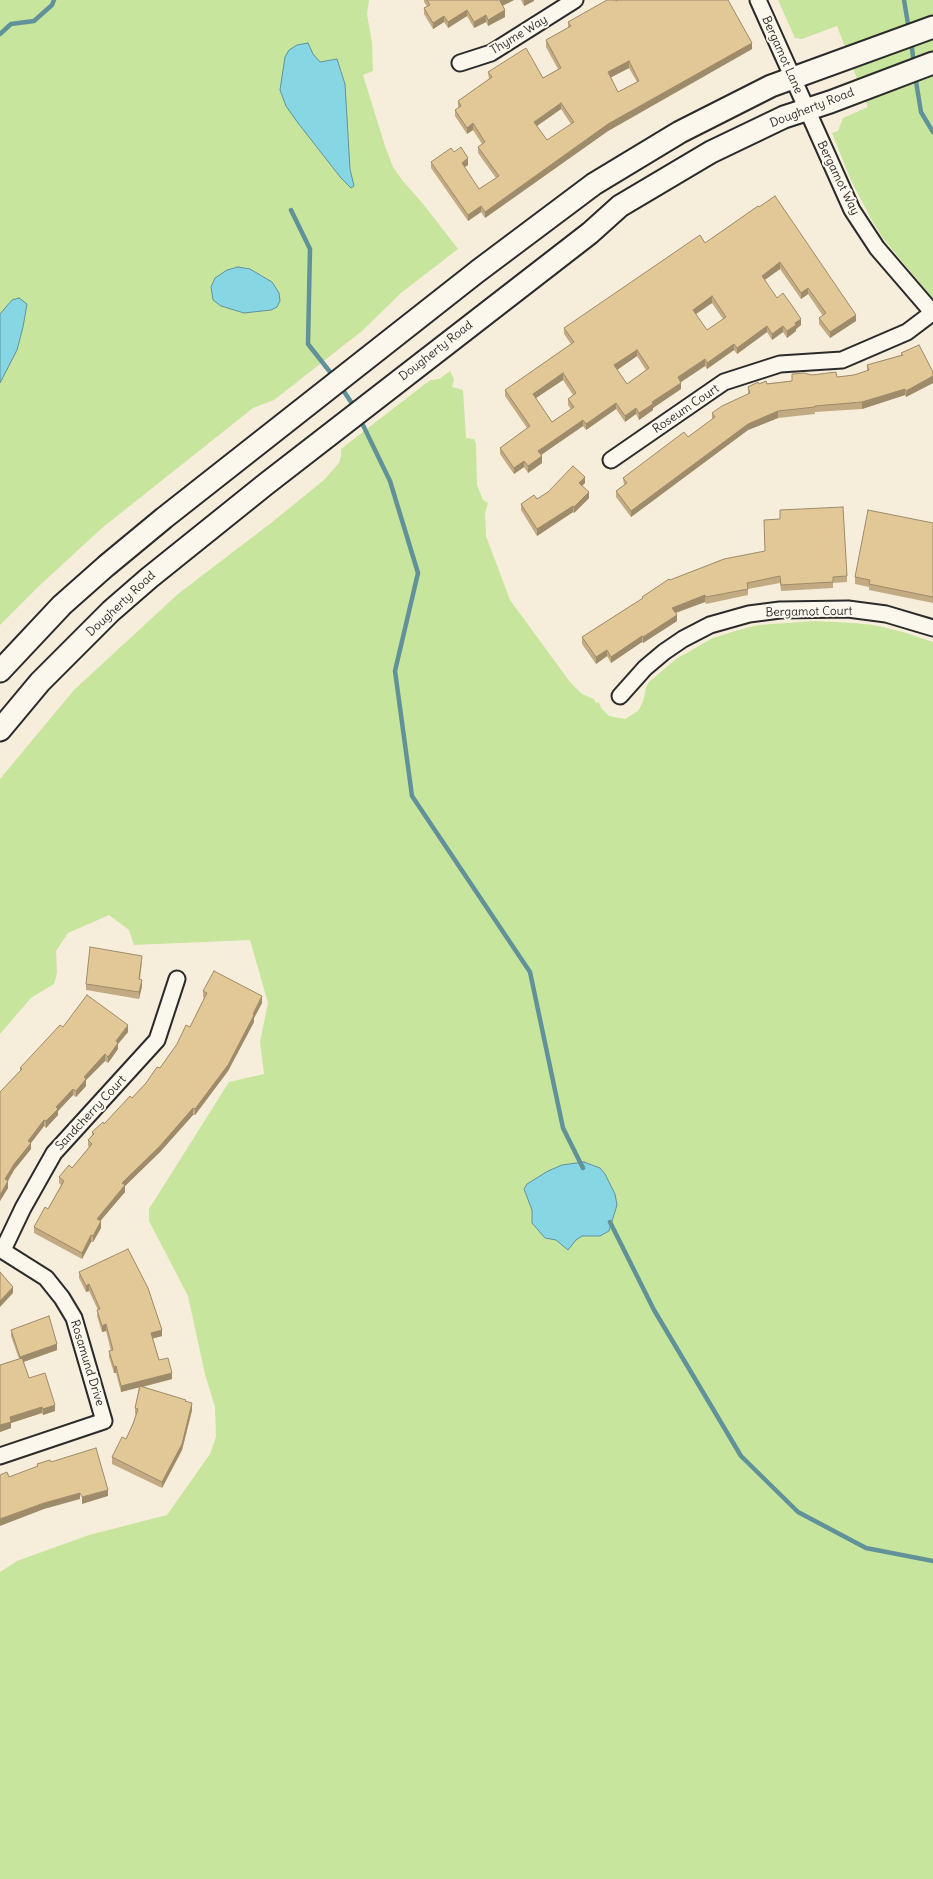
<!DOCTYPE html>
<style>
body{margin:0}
canvas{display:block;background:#f6eddb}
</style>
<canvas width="933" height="1879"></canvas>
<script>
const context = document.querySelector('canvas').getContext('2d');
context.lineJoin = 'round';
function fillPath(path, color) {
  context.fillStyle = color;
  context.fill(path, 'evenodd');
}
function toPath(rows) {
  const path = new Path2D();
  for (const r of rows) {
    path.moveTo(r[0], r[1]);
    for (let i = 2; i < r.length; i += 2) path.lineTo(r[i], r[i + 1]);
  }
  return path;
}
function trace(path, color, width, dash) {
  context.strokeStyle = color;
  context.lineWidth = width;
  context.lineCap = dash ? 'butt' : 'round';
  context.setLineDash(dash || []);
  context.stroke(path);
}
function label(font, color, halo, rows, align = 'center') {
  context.font = font + ' Delius,sans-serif';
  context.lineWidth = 4;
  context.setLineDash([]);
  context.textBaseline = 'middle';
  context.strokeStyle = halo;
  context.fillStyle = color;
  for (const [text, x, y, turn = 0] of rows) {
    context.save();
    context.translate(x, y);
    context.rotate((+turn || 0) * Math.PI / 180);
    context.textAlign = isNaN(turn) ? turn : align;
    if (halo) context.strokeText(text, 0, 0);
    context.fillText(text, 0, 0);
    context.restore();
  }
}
fillPath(toPath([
 [0,0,369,0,367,14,372,43,373,71,363,75,385,146,393,167,402,180,424,205,458,249,401,293,362,331,274,400,253,408,102,528,39,586,0,625],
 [778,0,933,0,933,299,882,237,870,217,850,178,832,133,838,131,843,118,868,107,837,26,802,39,795,38],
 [450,371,454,379,452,387,463,390,466,438,474,439,476,444,477,485,483,500,488,503,485,513,486,536,510,600,570,682,582,694,594,699,596,703,599,702,601,708,609,716,625,719,638,711,643,702,646,687,649,682,676,659,713,638,735,631,758,625,815,621,853,623,874,625,903,632,933,642,933,1879,0,1879,0,1572,17,1561,89,1535,167,1515,210,1454,216,1437,215,1407,205,1374,188,1296,149,1221,149,1209,229,1082,264,1074,260,1042,268,1003,250,940,134,945,129,930,109,915,68,933,56,951,57,973,54,984,31,998,0,1034,0,779,74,690,178,594,271,523,324,480,339,463,341,456,341,449,425,384,431,380,439,379]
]), '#c8e59d');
const water = toPath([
 [308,43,313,54,320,62,337,59,345,84,350,169,354,186,351,188,341,178,298,123,286,106,280,90,285,57,289,50,297,45,308,43],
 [238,267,250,269,272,282,279,293,280,301,277,307,271,310,244,313,221,306,213,300,211,287,215,278,227,270,238,267],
 [19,298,27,304,23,327,17,350,0,383,0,314,12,300,19,298],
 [584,1162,600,1168,605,1174,615,1194,617,1205,609,1231,600,1236,582,1236,576,1240,568,1250,556,1240,545,1238,532,1223,532,1210,524,1189,527,1184,548,1171,562,1165,584,1162]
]);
fillPath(water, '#87d6e3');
trace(water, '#629299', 1);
trace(toPath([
 [904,0,909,30],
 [0,34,11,24,34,21,52,5,54,0],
 [911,40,914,65],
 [915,75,921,112,933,132],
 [291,210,310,249,308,344,334,377],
 [341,387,355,408],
 [360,419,390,481,418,573,395,671,412,796,530,972,563,1128,583,1168],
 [610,1222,654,1310,741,1456,798,1512,866,1548,933,1561]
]), '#629299', 4.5);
const street = toPath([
 [758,0,852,210,877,248,933,313],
 [460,63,491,53,575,0],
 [611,460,724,382,780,364,842,360,907,332,932,313],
 [620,696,645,668,664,652,683,639,710,625,749,614,780,610,848,609,886,614,933,628],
 [0,1249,46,1278,62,1298,74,1318,104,1421,0,1456],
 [3,1250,23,1208,54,1153,157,1040,177,979]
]);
const secondary = toPath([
 [0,671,62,605,106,566,164,518,478,271,594,184,680,132,771,86,933,27],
 [0,730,40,682,111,611,149,578,266,484,590,233,620,206,711,152,784,117,830,102,933,63]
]);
trace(street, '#2b2b2b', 19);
trace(secondary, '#2b2b2b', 25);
trace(street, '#fbf7ec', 15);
trace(secondary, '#fbf7ec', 21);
fillPath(toPath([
 [424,0,514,0,502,6,505,17,488,26,486,22,474,28,467,16,448,28,444,22,433,29,424,14,424,8,427,6,424,2],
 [521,0,534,0,534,1,524,6],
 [616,1,752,49,608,131,485,218,481,212,468,221,431,168,431,162,454,152,468,165,464,167,479,189,496,178,478,153,478,147,482,144,473,130,467,134,455,116,455,110,458,108,458,101,489,79,488,72,543,78,558,69,546,47,546,40,568,28,568,22],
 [629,68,637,82,618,92,611,77],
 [561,109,571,124,547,140,537,126],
 [758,206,856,321,830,338,819,324,819,318,823,316,808,294,801,299,780,269,764,280,777,298,801,325,796,329,796,331,787,338,783,332,772,340,767,332,737,354,734,350,707,369,705,366,681,382,681,389,653,408,653,410,639,420,636,414,625,422,616,409,586,430,583,426,541,455,542,463,528,473,524,467,514,474,500,454,500,448,527,428,505,396,505,390,571,344,564,334,564,328,705,243],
 [712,303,723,319,707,330,696,314],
 [637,356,646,370,627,384,617,370],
 [563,380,573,395,568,399,568,405,571,409,552,422,536,398],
 [901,353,933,372,933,383,906,397,905,395,862,409,815,412,815,414,778,418,748,430,631,517,616,497,616,491,624,485,623,478,688,437,712,419,712,413,748,394,748,387,759,384,792,381,792,374,812,375,837,377,854,375,867,371,867,365,901,355],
 [585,483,582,486,589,498,574,513,573,512,537,536,521,510,521,504],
 [933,523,933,603,869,590,869,587,855,584,855,577],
 [724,559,847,576,847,582,833,583,833,588,781,591,780,583,748,589,748,595,706,604,705,602,676,613,677,621,643,643,642,642,611,663,607,656,596,664,582,644,582,637,642,599,642,597,670,580],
 [142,962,140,980,142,986,139,999,86,990,86,984],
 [203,991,262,1003,254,1018,254,1022,228,1071,195,1115,193,1115,160,1152,125,1186,125,1192,100,1221,101,1228,93,1242,91,1242,82,1259,34,1233,34,1227,48,1209,61,1185,59,1183,59,1177,72,1168,89,1147,88,1146,88,1140,92,1135,92,1132,104,1124,132,1098,160,1068,190,1027,204,998,203,997],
 [63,1027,128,1032,118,1044,118,1049,108,1063,105,1061,86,1080,86,1086,76,1097,73,1095,58,1111,58,1115,46,1128,44,1126,31,1143,31,1149,14,1170,8,1181,8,1188,0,1201,0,1092,20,1071,20,1068],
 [79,1272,162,1336,153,1338,159,1360,172,1379,143,1387,186,1401,192,1410,182,1450,162,1488,112,1464,112,1457,126,1439,133,1424,136,1414,135,1414,135,1408,139,1387,121,1392,116,1373,114,1373,109,1357,109,1351,111,1351,106,1331,102,1332,97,1316,98,1310,89,1291,86,1292,79,1278],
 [11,1330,57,1350,24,1362,29,1378,55,1411,43,1415,42,1413,11,1423,11,1428,0,1432,0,1365,19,1359,11,1336]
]), '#c2ab82');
fillPath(toPath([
 [502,0,514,0,500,7,500,1],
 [524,0,534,0,534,1,524,6],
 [467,10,467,16,448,28,448,22],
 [505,10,505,17,488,26,488,20],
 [486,15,486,22,474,28,474,22],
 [444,16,444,22,433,29,433,23],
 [752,43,752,49,608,131,485,218,485,212,608,124],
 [629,61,629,68,608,79,608,72],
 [561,103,561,109,534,128,534,122],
 [473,123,473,130,467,134,467,128],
 [468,158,468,165,462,169,462,163],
 [481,206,481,212,468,221,468,215],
 [780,262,780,269,762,282,762,276],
 [808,288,808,294,801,299,801,293],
 [712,296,712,303,693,316,693,310],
 [856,315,856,321,830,338,830,332],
 [801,319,801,325,796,329,796,331,787,338,787,331,795,323],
 [767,326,767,332,737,354,737,348],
 [783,326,783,332,772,340,772,334],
 [734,344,734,350,707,369,707,363],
 [637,350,637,356,614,372,614,365],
 [705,359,705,366,678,384,678,377],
 [563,373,563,380,533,400,533,394],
 [933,376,933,383,906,397,906,391],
 [681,383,681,389,653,408,653,410,639,420,639,413,652,402],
 [905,389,905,395,862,409,862,402],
 [616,403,616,409,586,430,586,424],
 [636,408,636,414,625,422,625,416],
 [778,411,778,418,748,430,631,517,631,511,748,424],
 [583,420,583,426,538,457,538,451],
 [542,456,542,463,528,473,528,466],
 [524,461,524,467,514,474,514,468],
 [585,477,585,483,579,489,579,483],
 [589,492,589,498,574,513,574,507],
 [573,506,573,512,537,536,537,529],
 [705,595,705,602,672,614,672,608],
 [677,615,677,621,643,643,643,637],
 [642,636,642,642,611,663,611,657],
 [607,650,607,656,596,664,596,657],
 [142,980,142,986,139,999,139,992],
 [262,996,262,1003,254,1018,254,1022,228,1071,195,1115,195,1109,253,1014],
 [128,1025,128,1032,118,1044,118,1049,108,1063,108,1057,116,1041],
 [105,1054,105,1061,86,1080,86,1086,76,1097,76,1091,84,1077],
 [73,1089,73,1095,58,1111,58,1115,46,1128,46,1121,56,1107],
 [193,1108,193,1115,160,1152,125,1186,125,1192,97,1225,97,1219,122,1183],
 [44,1120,44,1126,31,1143,31,1149,14,1170,5,1186,5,1179,28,1141],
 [8,1181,8,1188,0,1201,0,1195],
 [101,1221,101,1228,93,1242,93,1236],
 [91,1235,91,1242,82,1259,82,1253],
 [89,1284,89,1291,86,1292,86,1286],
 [13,1287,13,1293,0,1307,0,1301],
 [106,1324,106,1331,102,1332,102,1326],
 [162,1330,162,1336,151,1339,151,1333],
 [57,1344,57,1350,20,1363,20,1357],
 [116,1366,116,1373,114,1373,114,1367],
 [172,1373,172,1379,121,1392,121,1386],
 [192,1403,192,1410,182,1450,162,1488,162,1482],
 [55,1405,55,1411,43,1415,43,1409],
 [42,1407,42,1413,11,1423,11,1428,0,1432,0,1425,10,1417],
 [108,1490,108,1496,82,1504,82,1497],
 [80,1493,80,1499,44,1509,0,1526,0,1519,44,1503]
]), '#9e8b6a');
const building = toPath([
 [427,0,502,0,500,1,505,10,488,20,486,15,474,22,467,10,448,22,444,16,433,23,424,8,430,5,427,0],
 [607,0,616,0,616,1,618,0,728,0,752,43,608,124,485,212,481,206,468,215,431,162,451,148,454,152,461,147,468,158,462,163,479,189,499,176,478,147,485,142,473,123,467,128,455,110,461,106,458,101,492,77,488,72,526,48,543,78,561,68,546,40,571,26,568,22,607,0],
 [629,61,639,81,618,92,608,72,629,61],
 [561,103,574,122,547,140,534,122,561,103],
 [775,196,856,315,830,332,819,318,826,313,808,288,801,293,780,262,762,276,777,298,783,293,793,307,801,319,795,323,796,325,787,331,783,326,772,334,767,326,737,348,734,344,707,363,705,359,678,377,681,383,652,402,653,404,639,413,636,408,625,416,616,403,586,424,583,420,538,451,542,456,528,466,524,461,514,468,500,448,530,426,505,390,574,342,564,328,700,235,705,243,758,206,759,207,775,196],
 [712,296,726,317,707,330,693,310,712,296],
 [637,350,649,368,627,384,614,365,637,350],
 [563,373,576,393,568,399,574,407,552,422,533,394,563,373],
 [919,345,933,372,933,376,906,391,905,389,862,402,815,406,815,407,778,411,748,424,631,511,616,491,627,483,623,478,684,432,688,437,715,417,712,413,722,406,750,393,748,387,758,382,759,384,766,381,767,384,792,381,792,374,804,373,812,375,836,372,837,377,854,375,869,370,867,365,903,355,901,353,919,345],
 [573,466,585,477,579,483,589,492,574,507,573,506,537,529,521,504,534,495,537,499,548,492,573,466],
 [843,507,847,576,833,577,833,582,781,585,780,576,747,583,748,589,706,597,705,595,672,608,677,615,643,637,642,636,611,657,607,650,596,657,582,637,643,598,642,597,669,579,670,580,724,559,765,551,764,520,780,519,780,510,843,507],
 [868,510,933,523,933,597,869,584,870,580,855,577,868,510],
 [90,947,142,956,139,979,142,980,139,992,86,984,90,947],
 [214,971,262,996,253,1014,254,1015,228,1065,195,1109,193,1108,160,1146,122,1183,125,1185,97,1219,101,1221,93,1236,91,1235,82,1253,34,1227,45,1207,48,1209,64,1181,59,1177,69,1165,72,1168,92,1144,88,1140,94,1134,92,1132,103,1122,104,1124,130,1096,132,1098,146,1083,157,1067,160,1068,177,1044,186,1025,190,1027,207,993,203,991,214,971],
 [87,995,128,1025,116,1041,118,1043,108,1057,105,1054,84,1077,86,1079,76,1091,73,1089,56,1107,58,1109,46,1121,44,1120,28,1141,31,1143,14,1164,5,1179,8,1181,0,1195,0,1092,22,1069,20,1068,60,1025,63,1027,87,995],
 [128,1249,148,1288,162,1330,151,1333,159,1360,168,1358,172,1373,121,1386,116,1366,114,1367,109,1351,113,1350,106,1324,102,1326,97,1310,100,1309,89,1284,86,1286,79,1272,128,1249],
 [0,1272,13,1287,0,1301,0,1272],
 [49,1316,57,1344,20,1357,11,1330,49,1316],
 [22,1358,29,1378,45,1373,55,1405,43,1409,42,1407,10,1417,11,1422,0,1425,0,1365,22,1358],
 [140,1386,186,1400,185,1401,192,1403,182,1444,162,1482,112,1457,122,1437,126,1439,133,1424,138,1409,135,1408,140,1386],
 [96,1448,108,1490,82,1497,80,1493,44,1503,0,1519,0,1475,7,1472,9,1477,38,1466,37,1464,50,1460,51,1462,96,1448]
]);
fillPath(building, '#e2c797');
trace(building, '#9e8b6a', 1);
label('12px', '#2b2b2b', '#fbf7ec', [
 ["Thyme Way",519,35,-31],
 ["Bergamot Lane",782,55,66],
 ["Dougherty Road",812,108,-21],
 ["Bergamot Way",838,178,64],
 ["Dougherty Road",436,351,-38],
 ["Roseum Court",686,409,-34],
 ["Dougherty Road",121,604,-43],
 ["Bergamot Court",809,612,-1],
 ["Sandcherry Court",91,1113,-47],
 ["Rosamund Drive",87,1363,73]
]);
</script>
